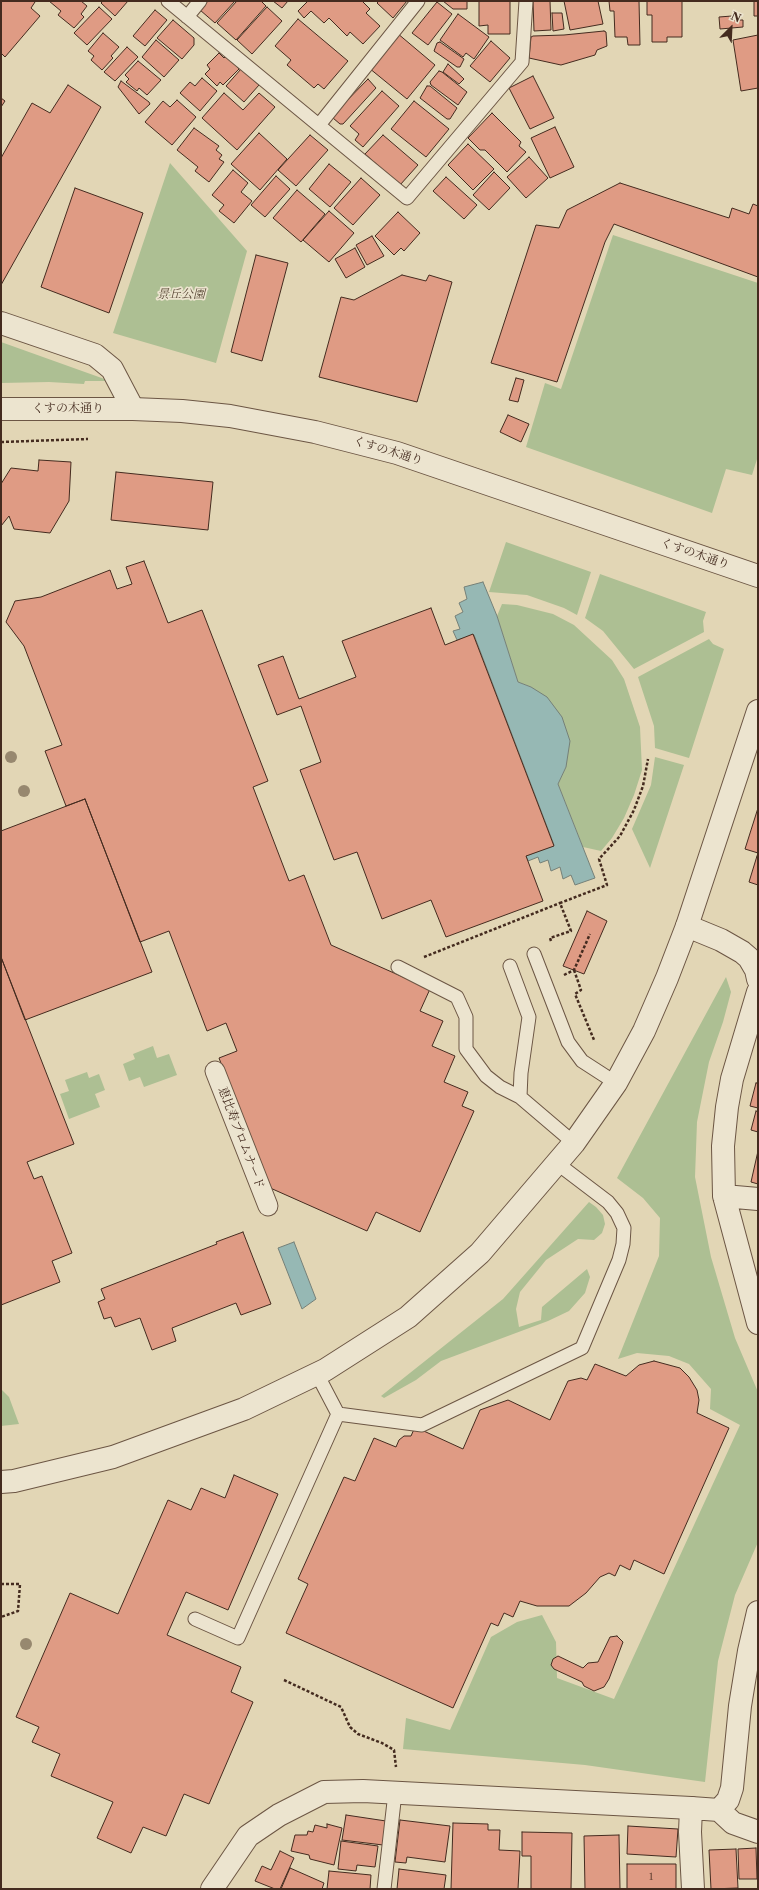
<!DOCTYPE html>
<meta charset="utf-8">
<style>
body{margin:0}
#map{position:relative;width:759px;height:1890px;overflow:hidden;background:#e2d6b5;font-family:"Libre Caslon Text",serif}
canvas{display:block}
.frame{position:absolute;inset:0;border:2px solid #442b1f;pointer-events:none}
.north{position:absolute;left:711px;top:8px;width:40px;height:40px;-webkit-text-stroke:3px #ece4cf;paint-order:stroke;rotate:24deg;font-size:11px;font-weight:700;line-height:16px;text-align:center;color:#442b1f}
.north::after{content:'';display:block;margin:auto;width:14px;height:18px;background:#442b1f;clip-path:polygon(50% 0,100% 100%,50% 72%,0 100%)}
</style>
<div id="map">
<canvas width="759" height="1890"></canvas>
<div class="frame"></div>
<div class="north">N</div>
</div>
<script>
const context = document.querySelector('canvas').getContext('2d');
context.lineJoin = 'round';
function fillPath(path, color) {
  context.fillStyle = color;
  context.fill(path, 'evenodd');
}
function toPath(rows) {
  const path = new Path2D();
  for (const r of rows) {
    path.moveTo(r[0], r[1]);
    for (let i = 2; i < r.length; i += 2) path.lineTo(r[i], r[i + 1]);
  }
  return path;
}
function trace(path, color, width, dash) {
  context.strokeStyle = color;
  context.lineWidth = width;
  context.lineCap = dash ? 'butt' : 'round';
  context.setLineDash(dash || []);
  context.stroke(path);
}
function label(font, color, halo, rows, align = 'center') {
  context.font = font + ' "Libre Caslon Text","Noto Serif JP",serif';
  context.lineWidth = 3.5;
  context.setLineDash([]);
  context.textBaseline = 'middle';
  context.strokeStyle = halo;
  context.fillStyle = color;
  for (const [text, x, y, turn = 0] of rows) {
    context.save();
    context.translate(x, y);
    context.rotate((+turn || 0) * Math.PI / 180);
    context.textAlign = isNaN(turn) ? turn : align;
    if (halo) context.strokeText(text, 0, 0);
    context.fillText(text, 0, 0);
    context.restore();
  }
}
fillPath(toPath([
 [170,163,247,251,216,363,113,333],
 [613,235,758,283,758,456,752,475,726,469,712,513,526,447,545,383,561,389],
 [1,342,110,381,85,381,84,384,49,382,1,383],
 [506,542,591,572,577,615,564,608,527,595,489,592],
 [600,574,706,612,703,621,704,632,634,669,603,631,585,618],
 [502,604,517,605,553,614,574,625,612,660,624,679,640,727,642,770,634,795,624,818,612,838,601,851,583,847,558,784,566,767,531,687,518,682,497,616],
 [709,639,713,644,724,649,689,758,655,748,654,726,638,677],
 [655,757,684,765,650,868,632,829,651,785],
 [726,977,731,992,723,1022,709,1062,697,1122,695,1177,711,1257,735,1338,758,1392,758,1542,735,1595,718,1661,705,1782,585,1765,403,1749,406,1718,450,1730,491,1637,517,1622,542,1615,556,1642,557,1678,614,1699,740,1425,710,1409,711,1389,689,1364,669,1356,637,1353,618,1359,659,1256,660,1218,643,1198,617,1178],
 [153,1046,157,1058,169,1054,177,1075,144,1087,140,1077,129,1081,123,1064,135,1059,133,1054],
 [87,1072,89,1078,99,1074,105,1090,95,1094,100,1107,69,1119,60,1094,69,1091,65,1080],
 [589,1202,596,1207,603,1215,605,1224,602,1233,594,1240,578,1239,546,1260,520,1292,516,1309,519,1327,541,1320,542,1307,587,1269,590,1277,585,1293,569,1311,548,1321,441,1361,416,1380,384,1398,381,1396,503,1299],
 [1,1389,9,1397,19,1424,1,1426]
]), '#adbf93');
const water = toPath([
 [483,582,497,616,518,682,531,687,547,697,562,717,570,741,566,767,558,784,595,878,575,885,571,875,563,879,560,867,551,871,548,860,540,863,538,857,528,861,526,856,554,845,474,635,457,640,453,631,460,629,455,616,463,612,459,603,467,599,464,587,483,582],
 [294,1242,316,1299,302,1309,278,1248,294,1242]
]);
fillPath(water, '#96b8b4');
trace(water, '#758078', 1);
const building = toPath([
 [1,1,33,1,35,2,31,8,40,16,5,57,1,53,1,1],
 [49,1,81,1,87,6,81,14,84,17,74,28,58,15,61,11,49,1],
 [103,1,128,1,115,16,101,3,103,1],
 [208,1,235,1,215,23,200,10,208,1],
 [237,1,261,1,266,6,236,40,217,23,237,1],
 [273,1,288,1,282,8,273,1],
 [308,1,362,1,370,9,366,13,380,26,363,44,350,32,347,36,329,18,324,23,311,11,304,18,298,11,308,1],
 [379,1,407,1,393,18,377,3,379,1],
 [443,1,467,1,467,9,453,9,443,1],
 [479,1,510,1,510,34,488,34,488,25,479,26,479,1],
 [533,1,550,1,551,30,534,31,533,1],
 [564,1,598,1,603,24,570,30,564,1],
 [609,1,639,1,640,45,628,45,627,37,615,37,614,11,610,11,609,1],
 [647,1,682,1,682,37,667,37,667,42,652,42,652,15,647,15,647,1],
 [754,1,758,1,758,16,754,16,754,1],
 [437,2,452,14,428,45,412,33,437,2],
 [99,7,112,19,87,45,74,33,99,7],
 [267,7,282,21,252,54,237,40,267,7],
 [155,10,167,20,145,46,133,36,155,10],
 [552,13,562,13,564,29,553,31,552,13],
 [458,14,489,37,474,59,466,53,463,57,440,40,458,14],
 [732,16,733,20,743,20,743,27,720,29,719,17,732,16],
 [298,19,348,61,324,89,318,84,314,88,287,65,291,60,275,46,298,19],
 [173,20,194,38,194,45,182,59,157,38,173,20],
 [604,31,606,32,607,46,597,50,595,55,561,65,529,58,531,37,533,36,564,35,604,31],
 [103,33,119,47,111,56,113,58,102,70,91,60,94,56,88,51,103,33],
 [397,33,435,65,407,99,369,68,397,33],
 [758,35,758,88,741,91,733,40,758,35],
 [156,40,179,60,164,77,142,57,156,40],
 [491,41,510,58,490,82,470,66,491,41],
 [440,42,464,59,460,67,457,67,434,51,437,43,440,42],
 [127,47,138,57,115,81,104,72,127,47],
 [219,53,224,58,226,56,239,69,223,85,220,82,217,86,205,74,210,69,207,65,219,53],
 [138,61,161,80,147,95,139,88,137,91,126,82,129,79,125,75,138,61],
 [448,64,464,79,459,84,443,72,448,64],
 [241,69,259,85,244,102,226,86,241,69],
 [439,71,442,72,467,92,458,105,431,85,430,82,439,71],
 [533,76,554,118,530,129,509,88,533,76],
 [202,78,217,91,200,111,180,93,190,82,195,86,202,78],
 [368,79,376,88,343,124,340,124,333,118,333,115,368,79],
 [121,81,149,102,150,104,139,114,118,87,121,81],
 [68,85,101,107,1,285,1,158,32,103,50,113,68,85],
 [427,86,430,86,457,108,450,119,447,119,420,98,427,86],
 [382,91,399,106,363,147,355,140,359,134,350,126,382,91],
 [224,93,243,110,259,93,275,107,237,150,202,118,224,93],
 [1,98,5,101,1,107,1,98],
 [177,100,196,117,172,145,145,122,163,101,170,107,177,100],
 [414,101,449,129,426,157,391,129,414,101],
 [492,113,521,142,519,146,526,152,507,172,485,150,480,150,468,138,492,113],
 [555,127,574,167,550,178,531,138,555,127],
 [194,128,219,146,216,150,222,155,219,159,224,162,209,182,195,171,198,167,177,150,194,128],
 [259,133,287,159,260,190,231,164,259,133],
 [310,135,328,150,296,186,278,170,310,135],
 [383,135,418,165,400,185,365,154,383,135],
 [468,144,494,169,473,190,448,165,468,144],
 [529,157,548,178,526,198,507,177,529,157],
 [329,164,351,182,330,207,309,189,329,164],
 [233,170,248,183,241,192,252,201,234,223,219,211,224,205,212,195,233,170],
 [494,172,510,188,489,210,473,195,494,172],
 [276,176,290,189,265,217,251,205,276,176],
 [446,177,477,205,464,219,433,191,446,177],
 [361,178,380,195,353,225,334,208,361,178],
 [620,183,729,218,732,208,749,214,753,204,758,206,758,277,614,224,605,242,557,382,491,363,536,225,559,228,567,210,620,183],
 [75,188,143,213,109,313,41,287,75,188],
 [297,190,325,214,301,242,273,218,297,190],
 [329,211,354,233,329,262,303,240,329,211],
 [398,212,420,233,404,251,401,248,394,255,375,236,398,212],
 [372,236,384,256,367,265,356,245,372,236],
 [355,248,365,267,346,278,335,259,355,248],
 [256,255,288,263,262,361,231,352,256,255],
 [402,275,426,281,429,275,452,282,417,402,319,377,341,297,354,300,402,275],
 [516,378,524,380,518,402,509,400,516,378],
 [508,415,529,424,521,442,500,432,508,415],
 [39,460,71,462,69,501,50,533,14,529,9,516,1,526,1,484,11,468,38,471,39,460],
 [116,472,213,482,208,530,111,520,116,472],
 [144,561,168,623,202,610,268,781,253,787,289,881,304,875,331,945,430,989,420,1011,443,1021,432,1046,455,1056,444,1082,468,1092,462,1106,474,1111,420,1232,376,1212,367,1231,268,1187,219,1058,237,1051,226,1023,207,1031,169,931,140,942,85,799,66,806,45,751,62,745,24,646,6,622,15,601,41,597,110,570,117,589,132,584,126,567,144,561],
 [431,608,445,645,473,634,554,846,526,856,543,901,446,937,431,900,382,919,357,852,334,860,300,770,321,762,301,706,277,715,258,665,283,656,299,699,356,677,342,641,431,608],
 [85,799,152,972,25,1020,1,957,1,831,85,799],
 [758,808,758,853,745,849,758,808],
 [757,856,758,856,758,885,749,882,757,856],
 [587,911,607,921,584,974,563,966,587,911],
 [1,957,74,1144,27,1162,34,1179,42,1176,72,1253,52,1261,60,1282,1,1305,1,957],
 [756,1083,758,1083,758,1108,750,1106,756,1083],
 [756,1111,758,1112,758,1132,751,1130,756,1111],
 [758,1151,758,1184,751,1182,758,1151],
 [243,1232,271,1304,241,1315,236,1303,172,1328,176,1341,152,1350,140,1318,115,1327,111,1317,104,1319,98,1302,105,1299,101,1289,217,1244,216,1242,243,1232],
 [654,1361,680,1368,689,1377,697,1390,699,1400,697,1413,729,1428,664,1574,634,1560,630,1570,620,1565,615,1576,609,1573,600,1577,586,1593,569,1606,537,1606,520,1601,513,1617,504,1613,498,1626,491,1623,453,1708,286,1633,308,1584,298,1579,344,1477,355,1481,374,1438,396,1447,399,1440,404,1436,411,1436,415,1427,463,1449,480,1410,508,1400,550,1420,568,1381,581,1378,587,1380,595,1364,626,1376,639,1365,654,1361],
 [234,1475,278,1494,228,1610,186,1592,167,1635,241,1667,231,1692,253,1702,209,1804,184,1794,166,1836,143,1827,131,1853,97,1838,113,1802,51,1776,60,1754,32,1742,39,1727,16,1717,70,1593,118,1614,168,1500,191,1510,201,1488,225,1498,234,1475],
 [617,1636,623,1642,609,1679,604,1687,594,1691,584,1686,582,1682,554,1669,551,1665,553,1659,558,1656,583,1668,588,1663,598,1662,610,1637,617,1636],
 [346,1815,386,1821,383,1845,342,1840,346,1815],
 [400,1820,450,1826,445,1862,407,1857,406,1863,395,1862,400,1820],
 [453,1823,488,1824,488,1830,500,1830,499,1850,520,1851,518,1889,451,1889,453,1823],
 [327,1824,342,1828,334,1865,310,1859,309,1855,291,1851,295,1835,307,1835,308,1831,313,1832,315,1825,327,1828,327,1824],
 [628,1826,678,1829,676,1857,627,1854,628,1826],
 [522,1832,572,1833,571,1889,531,1889,531,1856,522,1856,522,1832],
 [619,1835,620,1889,585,1889,584,1836,619,1835],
 [341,1841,378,1846,375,1867,357,1865,356,1871,338,1869,341,1841],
 [756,1848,757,1879,739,1879,738,1849,756,1848],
 [736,1849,738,1888,711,1889,709,1850,736,1849],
 [280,1851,294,1858,280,1889,275,1889,255,1881,262,1866,271,1870,280,1851],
 [627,1864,676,1864,676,1889,627,1889,627,1864],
 [290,1868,324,1883,322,1889,281,1889,290,1868],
 [399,1869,446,1875,444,1889,397,1889,399,1869],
 [329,1871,371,1875,370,1889,327,1889,329,1871]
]);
fillPath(building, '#df9b84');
trace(building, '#442b1f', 1);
const service = toPath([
 [168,1,407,198,522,62,526,1],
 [187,17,200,1],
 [319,125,418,1],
 [534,954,568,1042,582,1061,616,1083],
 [510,966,529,1017,521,1073,520,1097,574,1143],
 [398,967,457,997,466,1017,466,1049,486,1076,500,1087,520,1097],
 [338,1414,422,1425,582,1348,619,1260,623,1244,624,1228,617,1213,608,1202,558,1164],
 [195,1619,238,1638,338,1414,317,1374],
 [384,1889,395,1793]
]);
const pedestrian = toPath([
 [215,1071,268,1206]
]);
const minor = toPath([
 [1,323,95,355,112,369,133,409],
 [687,926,721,940,742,952,749,958,756,970,758,979],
 [758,992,732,1079,727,1107,723,1146,724,1196,758,1323],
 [724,1196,758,1199],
 [719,1810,733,1823,758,1832],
 [693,1889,690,1832,691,1808,719,1810,728,1800,732,1788,740,1706,749,1651,758,1612]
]);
const tertiary = toPath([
 [1,409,133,409,182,411,230,416,315,432,397,453,758,576],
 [1,1482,14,1481,113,1457,244,1409,325,1370,408,1317,480,1253,574,1143,616,1083,644,1031,667,978,687,926,758,711],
 [212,1889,248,1836,279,1815,324,1792,363,1791,691,1808]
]);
trace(service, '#6c5644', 15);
trace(pedestrian, '#6c5644', 21);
trace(minor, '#6c5644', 24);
trace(tertiary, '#6c5644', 24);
trace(toPath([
 [1,442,88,439],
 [551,941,550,938,571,931,560,903,607,885,599,859,620,836,634,810,643,786,648,759],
 [424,957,560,903],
 [574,970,581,990,575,994,594,1040],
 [564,975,574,970,590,934],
 [1,1584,20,1584,18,1611,1,1617],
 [284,1680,341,1707,350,1727,358,1734,382,1743,394,1750,396,1767]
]), '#442b1f', 2.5, [3, 2]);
trace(service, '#ece4cf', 13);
trace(pedestrian, '#ece4cf', 19);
trace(minor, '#ece4cf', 22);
trace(tertiary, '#ece4cf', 22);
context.fillStyle = '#97886f';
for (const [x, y] of [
 [11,757],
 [24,791],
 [26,1644]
]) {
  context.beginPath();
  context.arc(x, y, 6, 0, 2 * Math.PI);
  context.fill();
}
label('10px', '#6b4738', null, [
 ["1",651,1877]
]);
label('italic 12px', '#594936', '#ece4cf', [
 ["景丘公園",181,295]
]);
label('12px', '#442b1f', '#ece4cf', [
 ["くすの木通り",68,409],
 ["くすの木通り",388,451,17],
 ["くすの木通り",695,554,19],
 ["恵比寿プロムナード",241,1138,69]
]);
</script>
